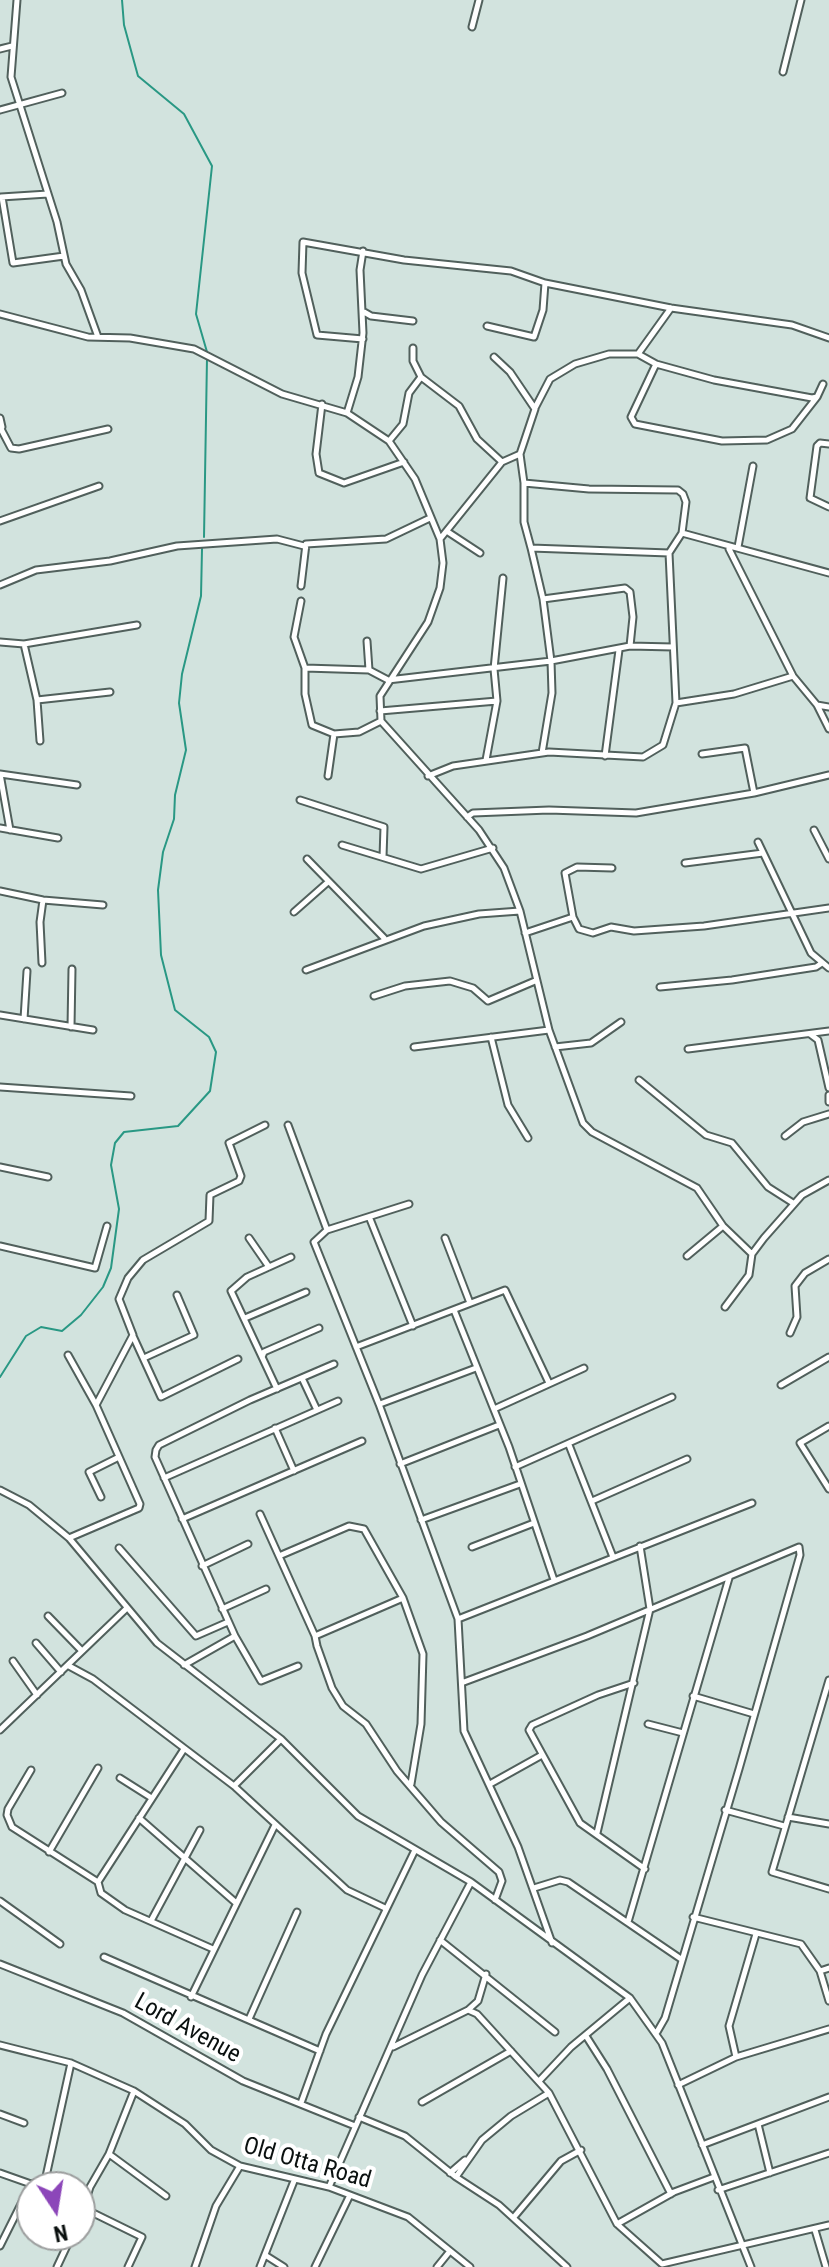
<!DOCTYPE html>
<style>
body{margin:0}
#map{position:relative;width:829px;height:2267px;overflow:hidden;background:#d2e3de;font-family:"Roboto Condensed",sans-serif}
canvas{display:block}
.north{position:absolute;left:16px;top:2171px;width:80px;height:80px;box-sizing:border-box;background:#fff;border:2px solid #9d9f9f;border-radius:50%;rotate:168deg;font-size:22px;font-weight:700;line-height:32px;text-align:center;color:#0a100f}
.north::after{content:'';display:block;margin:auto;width:28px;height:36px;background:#8c46b9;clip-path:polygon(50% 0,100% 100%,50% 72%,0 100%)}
</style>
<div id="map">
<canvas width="829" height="2267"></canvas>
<div class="north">N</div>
</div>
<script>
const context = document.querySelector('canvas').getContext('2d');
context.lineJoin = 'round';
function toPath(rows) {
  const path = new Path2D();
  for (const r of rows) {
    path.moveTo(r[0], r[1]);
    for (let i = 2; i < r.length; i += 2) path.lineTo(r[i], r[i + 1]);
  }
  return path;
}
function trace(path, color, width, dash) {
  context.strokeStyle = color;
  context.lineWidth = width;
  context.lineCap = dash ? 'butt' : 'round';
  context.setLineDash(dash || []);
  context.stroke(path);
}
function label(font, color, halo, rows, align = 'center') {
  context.font = font + ' "Roboto Condensed",sans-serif';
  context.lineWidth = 8;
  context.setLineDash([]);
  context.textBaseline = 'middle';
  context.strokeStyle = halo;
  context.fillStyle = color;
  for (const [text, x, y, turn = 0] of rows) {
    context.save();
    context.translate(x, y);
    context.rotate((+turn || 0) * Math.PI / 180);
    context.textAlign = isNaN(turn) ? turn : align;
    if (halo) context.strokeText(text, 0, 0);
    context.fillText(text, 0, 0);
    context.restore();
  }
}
trace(toPath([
 [122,0,124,25,138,76,184,114,212,166,196,314,207,352],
 [204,537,207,358],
 [0,1377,26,1336,41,1327,62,1331,81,1315,103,1287,111,1268,119,1209,111,1165,115,1143,124,1132,178,1126,210,1091,216,1052,209,1037,175,1010,161,955,158,890,163,852,174,819,175,795,186,750,179,703,182,674,201,596,202,549]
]), '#299884', 2);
const minor = toPath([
 [17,0,11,77,57,222,66,264,81,290,98,337],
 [472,27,479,0],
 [0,49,12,46],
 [783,72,801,0],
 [0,110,62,93],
 [1,197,48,194],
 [2,197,13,263,64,256],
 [364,312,371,316,413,321],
 [0,314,88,337,130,338,194,349,282,394,347,413,389,441,415,479,440,539,443,563,440,588,428,622,380,696,381,721,479,830,504,868,520,911,549,1030,583,1123,592,1132,697,1188,723,1226,752,1254],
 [487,326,534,337,543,310,545,283,671,308,792,325,829,338],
 [363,339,317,335,302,273,303,242,404,260,511,271,545,283],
 [413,348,413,361,421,377,459,406,477,439,502,462],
 [638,354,671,308],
 [494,357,510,372,535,409,520,454,524,483,589,489,678,490,683,494,686,502,682,533,669,553,676,703,734,694,793,676],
 [656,364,631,417,635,424,722,441,767,440,792,429,817,397],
 [322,404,316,454,319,473,344,483,404,462],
 [535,408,550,379,575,364,609,354,638,354,656,364,714,380,812,398,817,397,823,384],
 [347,413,358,377,363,333,360,270,363,251],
 [0,418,2,427],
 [0,427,11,448,19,449,108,429],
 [389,441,403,424,409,393,421,377],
 [829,444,820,443,817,446,810,498,829,507],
 [524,483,524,522,531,548],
 [0,521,99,486],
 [448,532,480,553],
 [682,533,829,573],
 [440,539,502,462,520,454],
 [738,547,753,466],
 [729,549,793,676,817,705,829,729],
 [0,585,36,570,110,561,177,546,277,539,304,546],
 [301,586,306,544,386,539,430,518],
 [543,599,625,588,630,592,633,617,630,646,673,647],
 [301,601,294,637,305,668,369,670],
 [367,641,369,670,388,680,551,661,543,599,531,548,669,553],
 [0,642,24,644,137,625],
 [24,644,37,700,40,741],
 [305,668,305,694,312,725,334,734],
 [37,700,110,692],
 [817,705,829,707],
 [380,711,497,701],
 [542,753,552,693,551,661,630,646],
 [702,754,745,748,754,793],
 [605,756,619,650],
 [486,760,497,701,494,669,503,578],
 [0,774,77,785],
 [0,774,10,830],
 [328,776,334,734,359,732,381,721],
 [428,776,453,766,549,752,643,757,663,745,676,703],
 [300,800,384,827,383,857],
 [467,817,473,813,549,810,636,813,754,793,829,775],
 [0,828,58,838],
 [814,830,829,859],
 [758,842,811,953,829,968],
 [342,845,421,869,493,848],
 [307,859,384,938],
 [685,863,763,853],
 [0,891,43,900,103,905],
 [294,912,328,882],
 [573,917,579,929,593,933,611,927,634,931,704,926,829,908],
 [525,933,573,917,565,873,577,867,612,868],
 [42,963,40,922,43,900],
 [306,970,424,926,479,914,520,911],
 [660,987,732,980,816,967,822,963],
 [374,996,405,986,450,981,473,988,488,1001,535,981],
 [0,1015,93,1030],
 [24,1019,27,971],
 [71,1027,72,969],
 [810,1034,818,1040,829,1088],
 [491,1037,508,1105,528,1138],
 [414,1047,549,1030],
 [555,1047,591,1043,621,1022],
 [688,1049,829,1031],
 [639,1080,706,1135,732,1143,768,1187,793,1203],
 [0,1087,131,1096],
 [829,1095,829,1102],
 [288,1125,327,1230],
 [785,1136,803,1122,829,1114],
 [0,1167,48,1177],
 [409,1204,327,1230,314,1242,379,1404,458,1619,464,1731,518,1847,552,1943],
 [370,1219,413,1326],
 [249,1238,269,1267],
 [445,1238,470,1303],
 [0,1246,95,1268,107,1226],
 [687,1256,723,1226],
 [725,1307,749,1275,752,1254,764,1238,802,1195,829,1180],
 [454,1310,509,1447,554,1580],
 [245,1318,306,1292],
 [790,1333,797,1317,795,1286,805,1273,829,1259],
 [133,1336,161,1397,238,1359],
 [356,1347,505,1290,549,1383],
 [68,1355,96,1405,140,1504,139,1508,69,1538],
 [146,1357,194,1335,177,1295],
 [262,1357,231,1291,247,1277,291,1257],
 [302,1378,317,1410],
 [781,1385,829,1357],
 [277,1389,262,1357,264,1352,319,1328],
 [380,1404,476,1368],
 [96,1405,133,1335,119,1299,128,1278,143,1260,209,1221,210,1195,239,1181,241,1176,229,1143,265,1125],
 [494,1409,584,1368],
 [829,1426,800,1443,829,1489],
 [275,1428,294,1471],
 [569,1445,613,1557],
 [400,1464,499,1425],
 [515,1467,672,1397],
 [164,1478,338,1401],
 [0,1490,29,1505,69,1538,157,1643,281,1739,358,1816,471,1882,630,1998,662,2043,751,2267],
 [101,1497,89,1472,119,1457],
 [592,1501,687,1459],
 [260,1514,315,1636],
 [182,1519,362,1441],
 [421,1520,520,1484],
 [472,1547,534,1523],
 [119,1548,196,1636,228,1622],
 [279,1556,349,1526,364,1529,403,1598,423,1654,421,1724,411,1784],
 [202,1566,248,1544],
 [403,1598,315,1636,317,1646,332,1688,343,1706,366,1724,397,1771,441,1822,499,1872,502,1881,495,1900],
 [222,1609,266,1589],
 [48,1616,81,1650],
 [458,1619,752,1503],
 [235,1636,261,1681,298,1666],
 [36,1643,61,1672],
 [13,1661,37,1695],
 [184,1665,235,1636,155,1457,156,1450,159,1445,250,1400,334,1364],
 [69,1666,93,1679,234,1786,347,1890,385,1908],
 [829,1680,772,1872,829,1889],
 [464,1682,587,1636,799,1547,800,1555,739,1769,665,2018,657,2032],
 [634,1683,598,1695,532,1725,529,1730,580,1823,645,1869],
 [693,1696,754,1714],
 [648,1724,683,1733],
 [0,1730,127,1608],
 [31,1770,8,1809,7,1815,12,1827,98,1882,101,1893,125,1910,213,1949],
 [120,1778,150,1797],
 [490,1784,542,1755],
 [234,1786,281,1739],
 [725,1810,784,1826],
 [788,1817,829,1824],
 [139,1818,235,1902],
 [597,1833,650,1609,640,1546],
 [49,1852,98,1768],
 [98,1882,184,1749],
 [534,1888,560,1880,568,1882,681,1959],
 [0,1901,60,1944],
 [693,1917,801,1944,820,1971,829,2001],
 [152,1919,200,1830],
 [628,1922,729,1578],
 [440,1940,555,2032],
 [104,1957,320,2051],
 [0,1964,123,2013,243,2081,355,2126],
 [820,1971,829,1968],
 [191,1997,275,1825],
 [468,2010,478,2001,486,1974],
 [249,2019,297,1912],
 [586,2036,607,2069,671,2194],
 [0,2045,71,2063,134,2091,185,2124,211,2150,240,2166,329,2187,408,2217,470,2267],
 [393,2047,468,2010,477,2014,549,2093,617,2224,662,2264,829,2225],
 [736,2057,729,2026,756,1934],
 [540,2080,571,2047,630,1998],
 [678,2085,736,2057,829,2029],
 [422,2102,511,2051],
 [301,2103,326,2034,415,1850],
 [0,2114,24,2123],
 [359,2117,405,2136,456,2177,499,2205,567,2267],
 [758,2124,770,2173],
 [702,2145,829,2097],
 [109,2154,166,2196],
 [0,2173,31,2184,45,2181,71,2063],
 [450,2173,465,2160],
 [456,2177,482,2140,511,2116,549,2093],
 [329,2187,422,1975,471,1882],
 [718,2190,829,2153],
 [85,2209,142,2237,128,2267],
 [514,2217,561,2161,581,2150],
 [80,2219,90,2187,109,2154,134,2091],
 [617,2224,674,2192,714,2177],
 [815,2230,826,2267],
 [0,2246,31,2184],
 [265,2255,284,2267],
 [57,2267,72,2235],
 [195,2267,216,2206,240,2166],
 [260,2267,294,2181],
 [315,2267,350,2195],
 [437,2267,450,2251]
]);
trace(minor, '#51605c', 9);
trace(minor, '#fff', 5);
label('24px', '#0a100f', '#fff', [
 ["Lord Avenue",187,2029,29],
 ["Old Otta Road",307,2164,16]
]);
</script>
